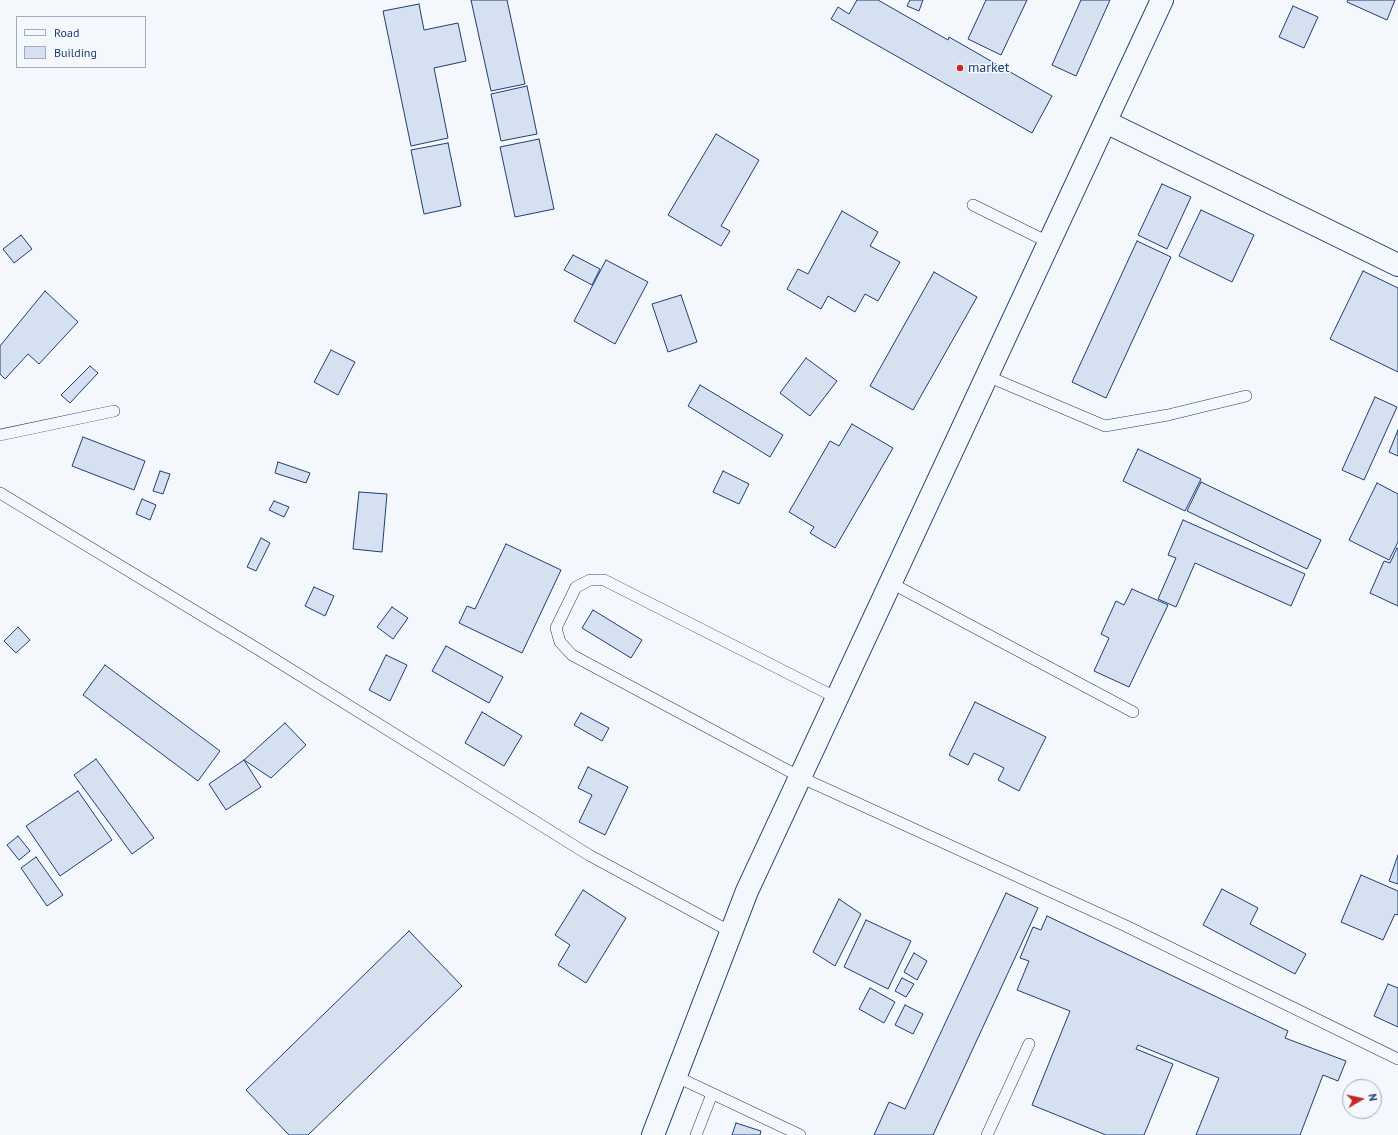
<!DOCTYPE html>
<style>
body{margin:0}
#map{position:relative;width:1398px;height:1135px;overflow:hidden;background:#f4f7fb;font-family:"PT Sans",sans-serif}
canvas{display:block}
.legend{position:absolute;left:16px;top:16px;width:130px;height:52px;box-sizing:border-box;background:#f4f7fb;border:1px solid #9eadc5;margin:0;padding:5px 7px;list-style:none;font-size:12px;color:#1d3f73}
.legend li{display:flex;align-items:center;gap:8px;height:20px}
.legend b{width:20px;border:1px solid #9eadc5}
.north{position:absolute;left:1342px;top:1079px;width:40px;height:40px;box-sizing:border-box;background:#f4f7fb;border:1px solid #9eadc5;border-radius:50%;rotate:81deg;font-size:11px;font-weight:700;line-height:16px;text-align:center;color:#1d3f73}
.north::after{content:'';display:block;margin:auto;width:14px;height:18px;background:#c62828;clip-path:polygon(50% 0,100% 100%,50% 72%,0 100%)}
</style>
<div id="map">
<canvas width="1398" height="1135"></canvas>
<ul class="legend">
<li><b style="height:5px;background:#f4f7fb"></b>Road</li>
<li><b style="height:11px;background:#d5e0f0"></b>Building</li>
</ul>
<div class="north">N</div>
</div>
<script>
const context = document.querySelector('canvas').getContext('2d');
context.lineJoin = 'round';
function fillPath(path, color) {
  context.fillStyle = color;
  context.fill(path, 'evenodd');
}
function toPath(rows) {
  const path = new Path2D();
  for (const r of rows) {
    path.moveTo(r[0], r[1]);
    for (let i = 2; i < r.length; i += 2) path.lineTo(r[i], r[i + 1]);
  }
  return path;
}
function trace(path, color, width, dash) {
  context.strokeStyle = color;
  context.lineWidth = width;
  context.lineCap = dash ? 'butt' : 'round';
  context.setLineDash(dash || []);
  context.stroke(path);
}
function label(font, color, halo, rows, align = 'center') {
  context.font = font + ' "PT Sans",sans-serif';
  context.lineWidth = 3;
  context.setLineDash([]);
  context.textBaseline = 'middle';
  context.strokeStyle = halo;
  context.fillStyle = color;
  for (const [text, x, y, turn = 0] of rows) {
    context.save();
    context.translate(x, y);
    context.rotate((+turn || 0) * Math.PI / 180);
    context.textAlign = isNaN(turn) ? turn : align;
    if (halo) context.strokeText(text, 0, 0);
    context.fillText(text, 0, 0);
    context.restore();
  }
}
const building = toPath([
 [471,0,507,0,525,84,491,91,471,0],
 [857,0,878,0,948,40,949,37,1052,96,1032,133,831,19,838,7,849,14,857,0],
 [910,0,923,0,919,11,907,6,910,0],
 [986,0,1027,0,1001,55,968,39,986,0],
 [1081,0,1110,0,1076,76,1052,65,1081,0],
 [1348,0,1395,0,1387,20,1347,2,1348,0],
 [419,4,424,30,458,23,466,61,434,68,448,138,411,146,383,11,419,4],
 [1293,6,1318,17,1304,48,1279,37,1293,6],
 [527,86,537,134,501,141,491,94,527,86],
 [716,134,759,160,721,226,730,231,721,246,668,215,716,134],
 [539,139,554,209,515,217,500,147,539,139],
 [448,143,461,206,424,214,411,150,448,143],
 [1162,184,1191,197,1167,249,1138,235,1162,184],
 [1201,210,1254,235,1232,282,1179,256,1201,210],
 [842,211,878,232,870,246,900,262,878,301,865,294,855,312,828,296,821,309,787,289,798,269,808,274,842,211],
 [21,235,32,249,14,263,3,249,21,235],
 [1137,241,1171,257,1106,398,1072,382,1137,241],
 [573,255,600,269,592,285,564,270,573,255],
 [606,260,648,282,615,344,574,321,606,260],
 [1363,271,1398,288,1398,372,1330,339,1363,271],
 [934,272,977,297,913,410,870,386,934,272],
 [45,291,78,322,39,364,28,354,5,379,0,374,0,346,45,291],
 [681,295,697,342,668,352,652,304,681,295],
 [331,350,355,362,338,395,314,382,331,350],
 [806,358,837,381,810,416,780,393,806,358],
 [90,366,98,373,70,403,61,395,90,366],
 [700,385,783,435,770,457,688,406,700,385],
 [1375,397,1397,407,1364,480,1342,470,1375,397],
 [852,424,893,448,835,548,810,533,814,527,789,512,830,441,839,446,852,424],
 [1398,430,1398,456,1389,452,1398,430],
 [83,437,145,461,134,490,72,466,83,437],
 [1138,449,1201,479,1185,511,1123,481,1138,449],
 [278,462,310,473,306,483,275,473,278,462],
 [160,471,170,474,163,494,153,491,160,471],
 [723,471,749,484,739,504,713,492,723,471],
 [1201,482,1321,540,1307,569,1187,511,1201,482],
 [1377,483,1398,494,1398,542,1389,560,1349,540,1377,483],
 [359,492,387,494,382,552,353,549,359,492],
 [142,499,156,505,150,520,136,514,142,499],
 [274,501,289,507,284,517,269,510,274,501],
 [1183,520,1305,574,1291,606,1195,563,1176,607,1158,599,1176,558,1168,555,1183,520],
 [261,538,270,543,256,571,247,567,261,538],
 [506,544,561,570,522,653,459,623,467,606,475,609,506,544],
 [1397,548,1398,549,1398,606,1370,593,1384,561,1390,563,1397,548],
 [314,587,334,596,325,616,305,606,314,587],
 [1132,589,1168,605,1129,687,1094,671,1109,638,1101,634,1116,601,1124,605,1132,589],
 [392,607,408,618,393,639,377,627,392,607],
 [593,610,642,640,631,658,582,628,593,610],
 [18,627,30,640,16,653,4,641,18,627],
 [446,646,503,677,489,703,432,671,446,646],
 [386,655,407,665,390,701,369,690,386,655],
 [105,665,220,751,198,781,83,695,105,665],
 [975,702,1046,737,1019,791,998,780,1004,768,974,753,968,765,949,755,975,702],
 [482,712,522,736,504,766,465,743,482,712],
 [581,713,609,728,602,741,574,725,581,713],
 [285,723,306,745,271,778,244,760,285,723],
 [96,759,154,838,132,854,74,775,96,759],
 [244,760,261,787,226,810,209,784,244,760],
 [588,767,628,787,605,835,579,822,592,795,578,788,588,767],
 [78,791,112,840,60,876,26,826,78,791],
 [18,836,30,851,19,860,7,845,18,836],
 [1398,855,1398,884,1389,881,1398,855],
 [36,857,63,895,47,906,21,868,36,857],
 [1361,875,1398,891,1398,915,1395,914,1383,940,1341,922,1361,875],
 [1222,889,1258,908,1250,924,1306,954,1295,974,1203,925,1222,889],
 [583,890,626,918,586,983,558,965,570,945,555,935,583,890],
 [1006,893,1038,908,933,1135,874,1135,889,1102,905,1109,1006,893],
 [839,899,861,914,835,966,813,952,839,899],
 [1047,916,1288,1031,1285,1038,1346,1061,1338,1081,1323,1075,1300,1135,1196,1135,1219,1078,1138,1045,1136,1049,1173,1064,1144,1135,1106,1135,1032,1105,1070,1011,1017,990,1029,961,1020,958,1033,927,1041,930,1047,916],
 [866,920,911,941,888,989,844,967,866,920],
 [409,931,462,986,308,1135,289,1135,246,1090,409,931],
 [914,953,927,961,917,980,904,972,914,953],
 [902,978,914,984,906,997,895,991,902,978],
 [1388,984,1398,988,1398,1027,1374,1016,1388,984],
 [870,988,895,1002,884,1023,859,1009,870,988],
 [905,1005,923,1014,913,1034,895,1025,905,1005],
 [736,1123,761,1131,760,1135,732,1135,736,1123]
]);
fillPath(building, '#d5e0f0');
trace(building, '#1d3f73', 1);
const service = toPath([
 [973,205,1050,243],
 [987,376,1105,426,1168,415,1246,396],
 [0,435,114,411],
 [0,493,261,651,589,855,731,932],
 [891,583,1133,712],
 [837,698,604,580,590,580,576,587,556,628,560,642,572,655,800,777,1126,926,1398,1059],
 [675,1076,800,1135],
 [696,1135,712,1094],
 [987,1135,1029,1044]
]);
const minor = toPath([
 [1106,122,1398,265]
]);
const trunk = toPath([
 [653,1135,747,891,1162,0]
]);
trace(service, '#1d3f73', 12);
trace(minor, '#1d3f73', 24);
trace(trunk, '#1d3f73', 24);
trace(service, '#f4f7fb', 11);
trace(minor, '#f4f7fb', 22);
trace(trunk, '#f4f7fb', 22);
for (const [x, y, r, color] of [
 [960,68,4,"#c62828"]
]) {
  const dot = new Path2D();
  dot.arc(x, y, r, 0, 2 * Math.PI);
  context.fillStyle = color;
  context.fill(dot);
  trace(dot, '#f4f7fb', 1.5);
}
label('14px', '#1d3f73', '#f4f7fb', [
 ["market",968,68]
], 'left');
</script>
